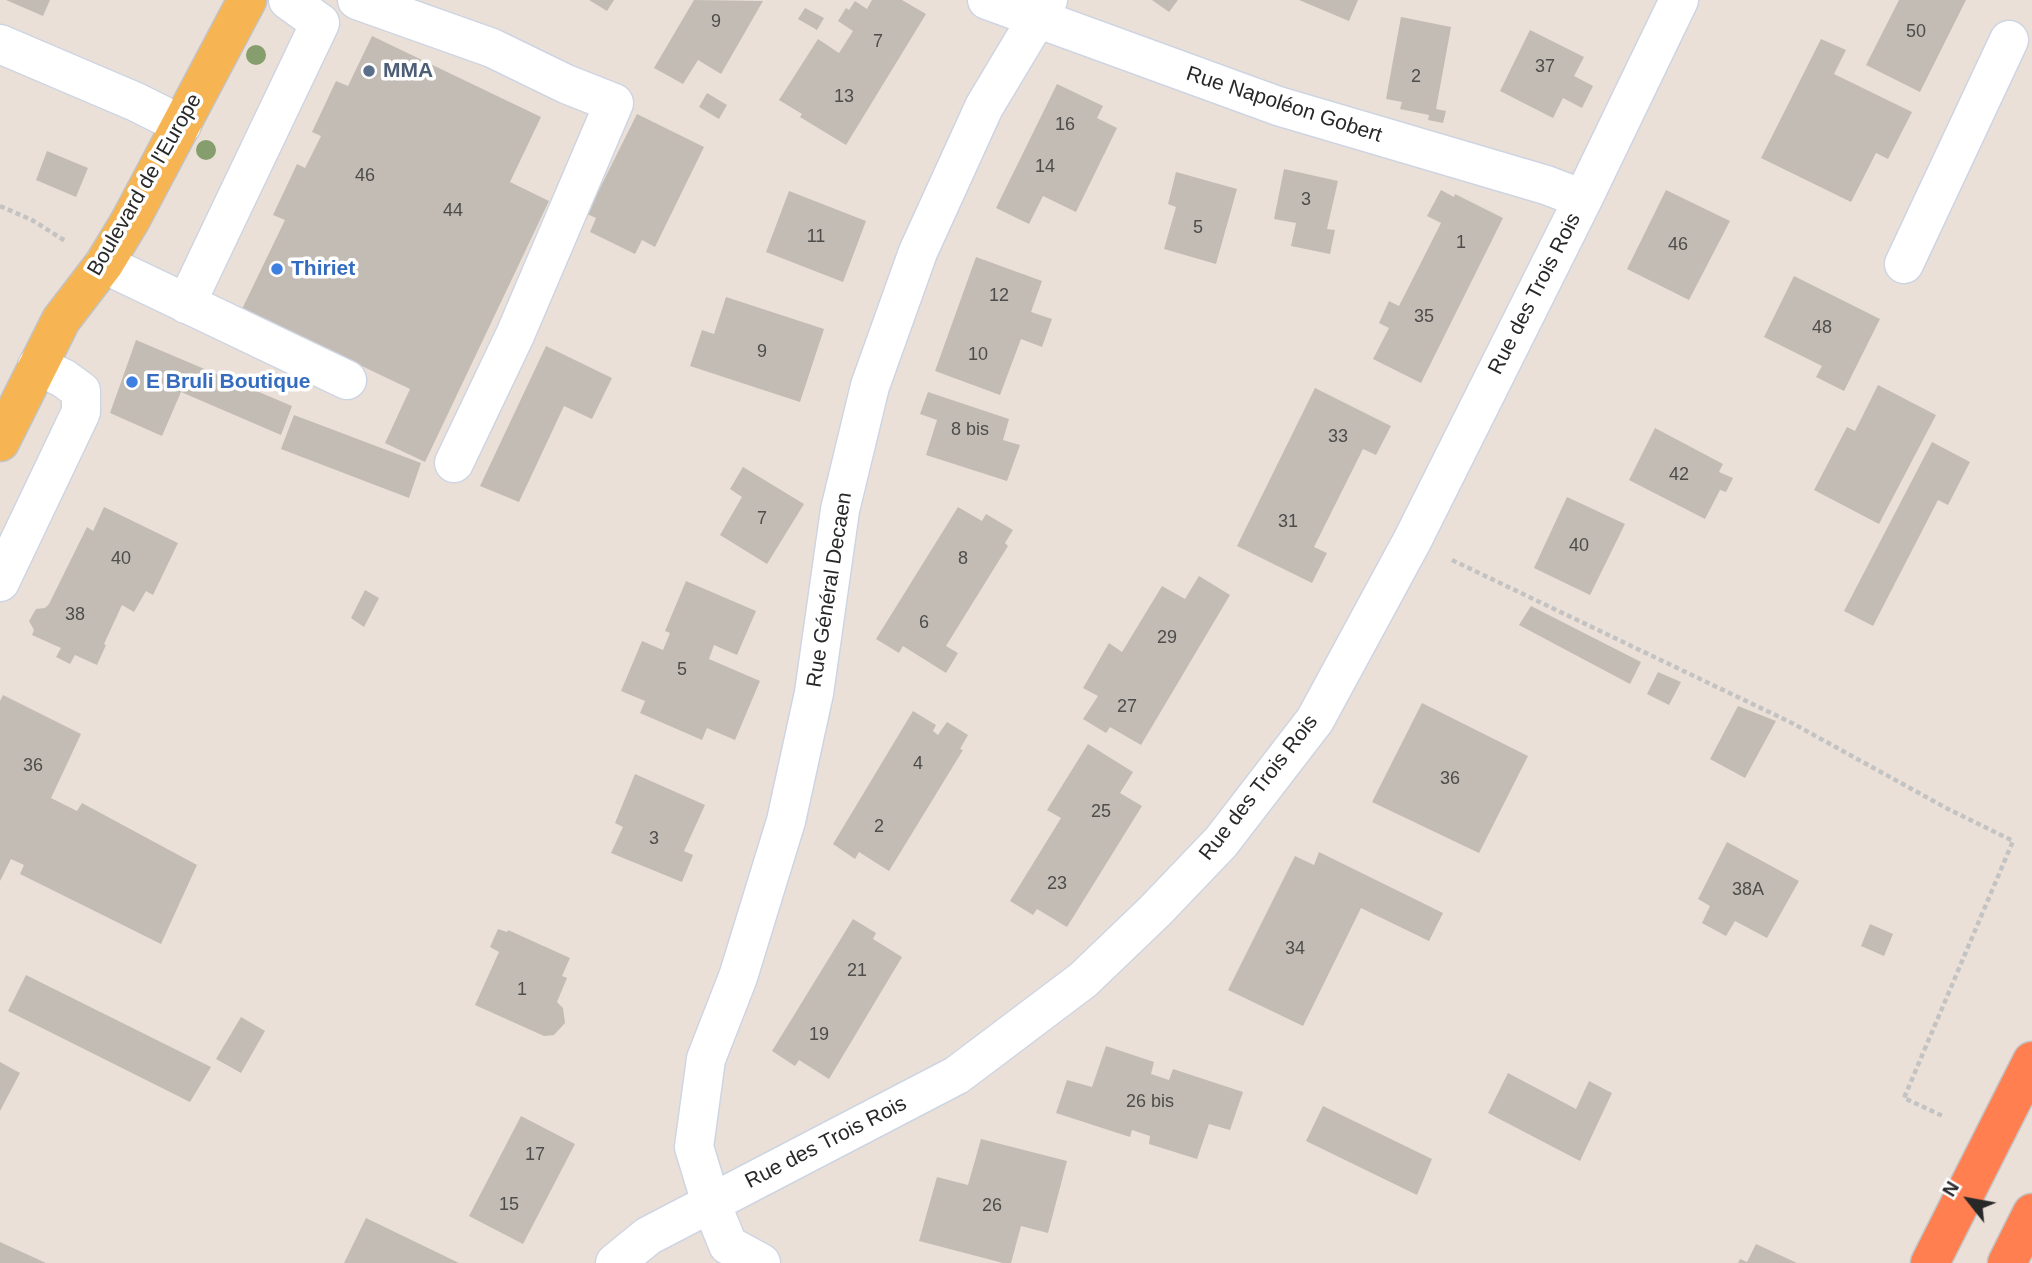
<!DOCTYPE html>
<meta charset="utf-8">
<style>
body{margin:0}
#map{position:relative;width:2032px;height:1263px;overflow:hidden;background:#ebe0d8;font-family:Arial,sans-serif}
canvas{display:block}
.north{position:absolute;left:1934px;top:1165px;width:70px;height:70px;-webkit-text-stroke:5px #fff;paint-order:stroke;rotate:301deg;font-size:19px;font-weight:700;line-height:28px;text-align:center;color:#282828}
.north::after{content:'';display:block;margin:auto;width:24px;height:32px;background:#282828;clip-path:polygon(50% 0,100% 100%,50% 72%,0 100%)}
</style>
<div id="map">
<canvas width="2032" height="1263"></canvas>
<div class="north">N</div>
</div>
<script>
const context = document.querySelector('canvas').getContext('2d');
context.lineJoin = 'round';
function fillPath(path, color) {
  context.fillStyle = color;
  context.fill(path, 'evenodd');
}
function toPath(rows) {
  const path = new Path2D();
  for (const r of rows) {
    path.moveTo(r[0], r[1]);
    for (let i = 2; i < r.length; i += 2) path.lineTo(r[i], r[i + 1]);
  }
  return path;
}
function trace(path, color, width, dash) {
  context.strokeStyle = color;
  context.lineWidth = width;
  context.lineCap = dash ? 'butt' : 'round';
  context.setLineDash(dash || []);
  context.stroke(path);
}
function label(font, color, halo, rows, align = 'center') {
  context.font = font + ' Arial,sans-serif';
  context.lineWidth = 7;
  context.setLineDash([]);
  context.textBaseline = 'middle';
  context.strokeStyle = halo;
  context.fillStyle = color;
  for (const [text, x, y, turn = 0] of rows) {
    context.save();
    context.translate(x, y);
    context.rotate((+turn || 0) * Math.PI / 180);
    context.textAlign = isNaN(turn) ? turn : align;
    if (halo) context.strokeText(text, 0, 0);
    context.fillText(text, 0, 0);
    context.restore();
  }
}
fillPath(toPath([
 [6,0,50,0,43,16],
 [589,0,614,0,607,11],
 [694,0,763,1,721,74,698,60,683,84,654,68],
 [872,0,902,0,926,14,846,145,800,117,802,114,779,100,818,39,839,53,853,31,838,21,846,8,849,10,855,1,867,9],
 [1152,0,1178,0,1169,12],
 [1299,0,1358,0,1349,21],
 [1899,0,1966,0,1920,92,1866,65],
 [805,8,824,18,817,30,798,19],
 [1401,17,1451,27,1436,109,1446,111,1443,123,1428,120,1429,115,1400,109,1402,102,1386,99],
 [1530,30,1584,57,1574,76,1593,86,1582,108,1563,98,1553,118,1500,91],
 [372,36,541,117,510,182,549,201,425,462,385,443,410,389,242,309,285,220,273,215,297,164,305,168,321,136,312,132,336,81,348,86],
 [1821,39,1846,50,1834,74,1912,112,1888,159,1876,153,1851,202,1761,158],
 [1057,84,1103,106,1097,118,1117,128,1076,212,1043,196,1029,224,996,208],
 [707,93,727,105,719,119,699,107],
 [637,114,704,147,655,247,642,240,635,254,590,232,596,218,587,214],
 [47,151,88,168,76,197,36,180],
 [1284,169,1338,181,1327,229,1335,230,1330,254,1291,246,1296,223,1274,219],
 [1176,172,1237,189,1216,264,1164,249,1176,207,1168,204],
 [1441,190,1454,197,1455,194,1503,218,1421,383,1373,359,1389,328,1379,323,1389,301,1399,306,1441,223,1427,216],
 [1666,190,1730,221,1689,300,1627,269],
 [789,191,866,221,843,282,766,252],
 [976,257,1042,281,1031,312,1052,319,1042,347,1021,339,1000,395,935,371],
 [1794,276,1880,319,1844,391,1816,377,1822,366,1764,337],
 [726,297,824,329,800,402,690,366,702,330,714,334],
 [136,340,292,406,281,435,181,392,162,436,110,413],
 [546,346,612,378,592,419,564,406,519,502,480,486],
 [1878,385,1936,415,1879,524,1814,490,1847,427,1855,431],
 [1315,388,1391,426,1376,455,1363,449,1314,547,1327,553,1312,583,1237,546],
 [928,392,1009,419,1003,440,1020,445,1007,481,926,455,937,420,920,414],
 [294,415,421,463,409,498,281,449],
 [1655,428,1723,464,1719,472,1733,478,1726,492,1720,490,1705,519,1629,480],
 [1932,442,1970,462,1948,505,1938,500,1873,626,1844,611],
 [743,467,804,504,767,564,720,535,742,497,730,489],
 [1567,497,1625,524,1590,595,1534,568],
 [104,507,178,543,153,595,146,591,134,612,122,605,104,644,106,645,97,665,75,655,70,664,56,657,61,648,32,635,34,630,29,621,36,609,45,608,49,604,87,527,93,531],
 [958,507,982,521,986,514,1013,530,1005,543,1008,546,946,646,958,653,946,673,903,646,899,653,876,639],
 [1199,576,1230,595,1141,745,1110,727,1106,733,1083,719,1098,696,1083,688,1109,643,1122,652,1162,586,1185,599],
 [686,581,756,611,737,655,714,645,709,659,760,681,735,740,707,728,702,740,640,713,645,701,621,691,642,641,663,650,670,633,665,631],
 [365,590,379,598,364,627,351,618],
 [1531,606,1641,662,1630,684,1519,625],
 [1658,672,1681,682,1669,705,1647,694],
 [3,695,81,734,51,798,77,811,82,803,197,865,161,944,20,874,24,865,11,859,0,881,0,701],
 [1422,703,1528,756,1479,853,1372,802],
 [1738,706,1776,721,1745,778,1710,759],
 [913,711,936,725,933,731,938,735,947,722,968,735,960,749,963,750,889,871,859,852,855,859,833,844],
 [1088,744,1133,772,1120,793,1142,806,1067,927,1037,909,1033,915,1010,901,1061,818,1047,810],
 [635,774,705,805,684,851,693,855,682,882,611,853,623,827,615,823],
 [1727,842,1799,881,1767,938,1735,921,1726,936,1702,923,1710,906,1698,899],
 [1319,852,1443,913,1429,941,1361,908,1303,1026,1228,990,1295,856,1314,865],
 [853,919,876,933,873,939,902,957,829,1079,799,1060,795,1066,772,1051],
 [1870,924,1893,934,1884,956,1861,946],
 [498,929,507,932,508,930,570,958,562,976,567,978,557,1002,563,1008,565,1023,554,1035,544,1036,475,1005,499,952,490,947],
 [26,975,211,1067,190,1102,8,1011],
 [241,1017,265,1031,241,1073,216,1059],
 [1106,1046,1154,1062,1151,1074,1169,1080,1173,1069,1243,1092,1230,1130,1209,1124,1197,1159,1149,1144,1150,1136,1132,1130,1130,1137,1056,1113,1067,1080,1092,1087],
 [0,1062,20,1073,0,1111],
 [1508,1073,1576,1109,1589,1081,1612,1093,1580,1161,1488,1113],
 [1323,1106,1432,1159,1417,1195,1306,1141],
 [521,1116,575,1144,523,1244,469,1216],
 [981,1139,1067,1161,1048,1233,1021,1226,1011,1263,1003,1263,919,1241,937,1177,968,1185],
 [366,1218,459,1263,344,1263],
 [0,1242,46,1263,0,1263],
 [1756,1244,1797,1263,1738,1263,1740,1259,1747,1262]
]), '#c2bcb4');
const minor = toPath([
 [357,0,492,48,566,84,614,103,515,335,454,463],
 [987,0,1278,106,1546,185,1583,199],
 [0,44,136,102,182,125],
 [104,264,347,380],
 [1904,264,2009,40],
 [186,304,320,23,288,0],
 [0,582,81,412,81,391,63,378,37,366],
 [615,1263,648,1236,957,1075,1083,980,1155,911,1221,842,1315,720,1412,541,1583,199,1679,0],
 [761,1263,728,1245,711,1203,694,1147,706,1059,738,977,786,821,814,693,840,510,870,386,918,252,984,107,1048,0]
]);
const major = toPath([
 [0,442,61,320,104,264,130,221,247,0]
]);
const highway = toPath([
 [1930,1263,2032,1061],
 [2007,1263,2032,1213]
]);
trace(minor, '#ced5e2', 41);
trace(major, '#c3c3c3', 41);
trace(highway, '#c3c3c3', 41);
trace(toPath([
 [0,206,32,220,67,242],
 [1452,560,1792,723,1948,809,2013,841,1904,1098,1945,1117]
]), '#c3c3c3', 4.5, [5, 3.5]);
trace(minor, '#fff', 38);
trace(major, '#f6b552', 38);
trace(highway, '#ff7f50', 38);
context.fillStyle = '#869d6d';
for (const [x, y] of [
 [256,55],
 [206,150]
]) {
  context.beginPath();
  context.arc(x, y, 10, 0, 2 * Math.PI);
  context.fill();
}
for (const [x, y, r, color] of [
 [369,71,7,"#5c6f8a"],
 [277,269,7,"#3f7fe0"],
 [132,382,7,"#3f7fe0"]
]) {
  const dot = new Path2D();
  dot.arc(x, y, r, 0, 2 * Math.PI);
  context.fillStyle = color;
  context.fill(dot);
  trace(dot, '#fff', 2.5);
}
label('18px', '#4e4d4b', null, [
 ["9",716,22],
 ["50",1916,32],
 ["7",878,42],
 ["37",1545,67],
 ["2",1416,77],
 ["13",844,97],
 ["16",1065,125],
 ["14",1045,167],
 ["46",365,176],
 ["3",1306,200],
 ["44",453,211],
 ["5",1198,228],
 ["11",816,237],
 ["1",1461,243],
 ["46",1678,245],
 ["12",999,296],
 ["35",1424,317],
 ["48",1822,328],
 ["9",762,352],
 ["10",978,355],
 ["8 bis",970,430],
 ["33",1338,437],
 ["42",1679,475],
 ["7",762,519],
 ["31",1288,522],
 ["40",1579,546],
 ["40",121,559],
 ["8",963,559],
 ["38",75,615],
 ["6",924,623],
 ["29",1167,638],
 ["5",682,670],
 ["27",1127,707],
 ["4",918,764],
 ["36",33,766],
 ["36",1450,779],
 ["25",1101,812],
 ["2",879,827],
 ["3",654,839],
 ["23",1057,884],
 ["38A",1748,890],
 ["34",1295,949],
 ["21",857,971],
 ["1",522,990],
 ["19",819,1035],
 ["26 bis",1150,1102],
 ["17",535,1155],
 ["15",509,1205],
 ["26",992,1206]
]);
label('bold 21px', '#4e5e75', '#fff', [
 ["MMA",383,71]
], 'left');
label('21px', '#282828', '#fff', [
 ["Rue Napoléon Gobert",1284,105,18],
 ["Boulevard de l'Europe",145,185,-60],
 ["Rue des Trois Rois",1535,294,-63],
 ["Rue Général Decaen",830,590,-81],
 ["Rue des Trois Rois",1259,788,-52],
 ["Rue des Trois Rois",826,1143,-27]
]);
label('bold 21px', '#366cbe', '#fff', [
 ["Thiriet",291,269],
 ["E Bruli Boutique",146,382]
], 'left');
</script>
